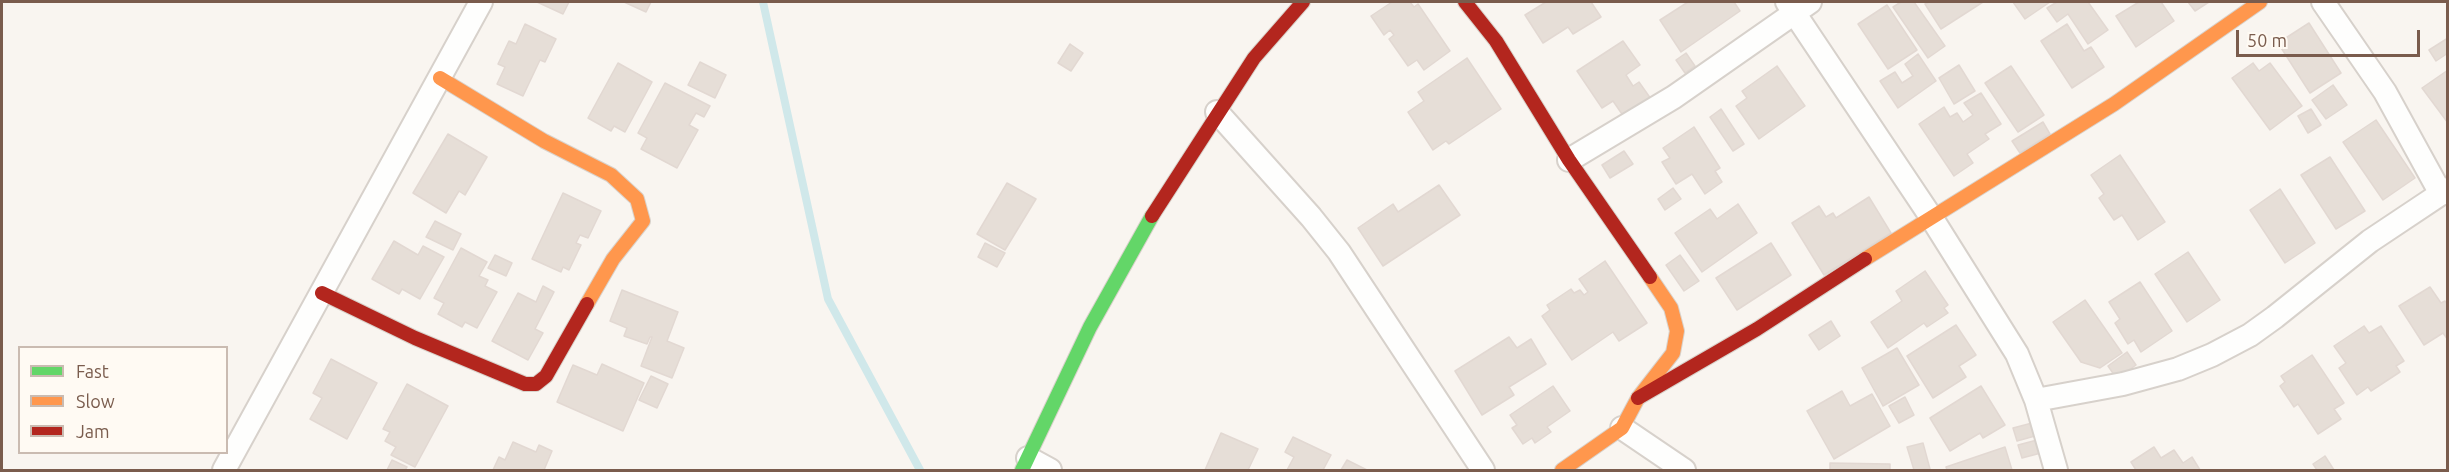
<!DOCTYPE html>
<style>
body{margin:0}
#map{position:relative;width:2449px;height:472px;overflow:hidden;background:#f9f5f0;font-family:Ubuntu,sans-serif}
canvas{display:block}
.frame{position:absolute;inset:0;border:3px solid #7a5c4d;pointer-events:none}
.legend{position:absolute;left:18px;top:346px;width:210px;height:108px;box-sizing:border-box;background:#fffaf3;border:2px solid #cabbb1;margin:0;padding:8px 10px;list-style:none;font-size:18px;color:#7a5c4d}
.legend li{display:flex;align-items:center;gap:12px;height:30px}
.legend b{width:30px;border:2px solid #cabbb1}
.scale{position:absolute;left:2236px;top:30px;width:184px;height:27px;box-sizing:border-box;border:3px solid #7a5c4d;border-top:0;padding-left:8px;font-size:18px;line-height:21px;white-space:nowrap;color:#7a5c4d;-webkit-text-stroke:4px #fffaf3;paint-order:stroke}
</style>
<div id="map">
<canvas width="2449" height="472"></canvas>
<div class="frame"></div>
<ul class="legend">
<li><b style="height:8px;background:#63d668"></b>Fast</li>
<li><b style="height:8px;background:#ff974d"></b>Slow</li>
<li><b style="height:8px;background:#b3261e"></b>Jam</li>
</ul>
<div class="scale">50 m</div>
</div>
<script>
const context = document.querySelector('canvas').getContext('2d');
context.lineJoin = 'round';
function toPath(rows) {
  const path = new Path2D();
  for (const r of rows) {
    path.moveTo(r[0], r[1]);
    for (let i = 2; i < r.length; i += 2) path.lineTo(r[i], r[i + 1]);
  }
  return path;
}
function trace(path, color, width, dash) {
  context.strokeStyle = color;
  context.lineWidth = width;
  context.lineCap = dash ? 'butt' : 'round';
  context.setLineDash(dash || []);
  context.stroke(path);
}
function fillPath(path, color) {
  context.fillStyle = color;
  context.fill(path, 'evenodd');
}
trace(toPath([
 [763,2,828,299,920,470]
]), '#d0e8ea', 8);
const building = toPath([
 [537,2,569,2,563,14,537,2],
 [624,2,651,2,646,12,624,2],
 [1392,2,1410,2,1414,7,1418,4,1450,51,1424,70,1417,60,1408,66,1389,39,1394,35,1390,30,1384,35,1371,16,1392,2],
 [1546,2,1591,2,1601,17,1573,34,1568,27,1543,43,1525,15,1546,2],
 [1688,2,1734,2,1740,11,1681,52,1660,20,1688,2],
 [1901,2,1914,2,1945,46,1928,58,1893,7,1901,2],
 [1929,2,1983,2,1941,29,1925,4,1929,2],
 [2013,2,2050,2,2025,19,2013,2],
 [2057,2,2088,2,2108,30,2088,44,2068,14,2057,22,2047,8,2057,2],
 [2139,2,2161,2,2174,21,2136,47,2116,16,2139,2],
 [2188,2,2209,2,2195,11,2188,2],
 [1887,5,1917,50,1888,69,1858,24,1887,5],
 [2309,23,2341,73,2310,93,2278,43,2309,23],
 [525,24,556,39,545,62,540,60,523,96,497,84,505,67,498,64,509,41,516,44,525,24],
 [2067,24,2084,51,2091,47,2104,67,2072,88,2041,41,2067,24],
 [2448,38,2448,53,2436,61,2429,50,2448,38],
 [1623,41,1640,65,1626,75,1633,86,1639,82,1651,99,1624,117,1613,101,1602,108,1577,71,1623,41],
 [1070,44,1083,53,1071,71,1058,63,1070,44],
 [1686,53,1695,66,1685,73,1676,60,1686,53],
 [1918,54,1936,81,1898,108,1880,81,1895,72,1902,83,1913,76,1905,64,1918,54],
 [1467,58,1501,109,1449,144,1446,141,1433,150,1408,112,1424,101,1418,92,1467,58],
 [700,62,726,75,715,98,688,85,700,62],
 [618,63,652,82,625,132,614,126,611,131,588,118,618,63],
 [2253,63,2259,71,2270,63,2302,106,2270,130,2232,78,2253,63],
 [1959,65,1975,91,1954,104,1939,78,1959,65],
 [1777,66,1805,106,1759,139,1736,106,1747,98,1742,91,1777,66],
 [2011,66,2044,115,2018,132,1985,83,2011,66],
 [2448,70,2448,123,2422,88,2448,70],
 [665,83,710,106,704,117,696,113,689,125,698,130,677,168,641,149,647,138,638,133,665,83],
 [2333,85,2347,105,2326,119,2312,100,2333,85],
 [1981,93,2001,124,1985,134,1989,139,1967,154,1973,163,1954,176,1919,124,1944,107,1950,117,1957,113,1963,122,1973,115,1964,103,1981,93],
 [1721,109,1744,144,1733,151,1710,117,1721,109],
 [2311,109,2321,125,2308,133,2298,116,2311,109],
 [2376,120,2415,178,2383,200,2343,142,2376,120],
 [2043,122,2050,134,2020,153,2012,141,2043,122],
 [1694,127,1720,168,1715,171,1722,182,1705,194,1692,174,1676,184,1662,162,1670,158,1663,148,1694,127],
 [448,134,487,157,465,195,459,191,446,213,413,193,448,134],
 [1624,151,1633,164,1610,178,1602,165,1624,151],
 [2120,155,2165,222,2138,240,2122,215,2114,220,2099,198,2104,194,2091,175,2120,155],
 [2330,157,2365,211,2336,229,2301,175,2330,157],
 [1007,183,1036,199,1005,250,977,234,1007,183],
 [1439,185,1460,215,1383,266,1358,228,1393,204,1398,212,1439,185],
 [1673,188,1681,199,1665,210,1658,199,1673,188],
 [2280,189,2315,243,2285,263,2250,210,2280,189],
 [563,193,601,211,588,238,580,235,576,243,581,245,569,270,563,267,561,272,532,259,563,193],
 [1869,197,1891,233,1824,275,1792,223,1819,206,1826,217,1833,213,1836,218,1869,197],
 [1738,204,1757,233,1702,272,1675,233,1710,209,1717,219,1738,204],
 [435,221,461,234,453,250,426,237,435,221],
 [394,241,418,255,423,246,444,257,420,299,402,289,399,294,372,279,394,241],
 [985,243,1005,253,997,267,978,257,985,243],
 [1771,243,1791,275,1737,310,1716,278,1771,243],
 [461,248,487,262,479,276,488,280,485,286,497,292,477,328,465,322,462,327,438,314,444,303,434,298,461,248],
 [2188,252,2220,300,2187,322,2155,274,2188,252],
 [495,255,512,263,506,276,488,268,495,255],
 [1680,255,1699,281,1684,291,1666,265,1680,255],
 [1605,261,1647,323,1619,341,1613,332,1572,360,1542,316,1550,310,1547,305,1571,289,1574,293,1580,290,1584,295,1588,292,1579,279,1605,261],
 [1925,271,1948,305,1944,308,1948,313,1927,327,1924,323,1888,348,1871,322,1902,301,1896,291,1925,271],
 [2140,282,2172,331,2141,352,2134,340,2128,344,2115,323,2120,319,2109,302,2140,282],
 [543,286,554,292,535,329,543,333,528,360,492,341,518,293,536,302,543,286],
 [2430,287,2441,303,2445,301,2448,305,2448,340,2443,333,2424,345,2399,306,2430,287],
 [622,290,678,312,667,341,684,348,672,378,641,366,652,337,650,337,647,344,624,336,627,328,610,321,622,290],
 [2085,300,2122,353,2100,368,2081,362,2053,322,2085,300],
 [1831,321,1840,336,1819,350,1809,335,1831,321],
 [1956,325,1976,355,1959,366,1966,377,1933,398,1907,356,1956,325],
 [2364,326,2369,333,2381,326,2404,361,2396,366,2400,372,2371,391,2368,387,2357,395,2339,368,2346,363,2334,346,2364,326],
 [1509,337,1517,348,1531,339,1546,364,1509,387,1514,395,1482,415,1455,371,1509,337],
 [1897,348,1919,385,1883,406,1862,368,1897,348],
 [2127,352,2136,365,2117,379,2108,366,2127,352],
 [2312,355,2344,403,2334,409,2341,419,2318,434,2298,404,2294,407,2280,386,2285,382,2281,376,2312,355],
 [331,359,377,383,347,439,310,419,322,398,313,393,331,359],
 [602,364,644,383,623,431,557,402,573,365,597,375,602,364],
 [651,376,668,384,657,408,639,400,651,376],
 [407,384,448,406,415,467,391,455,396,447,385,441,390,432,383,429,407,384],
 [1553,386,1570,411,1547,427,1551,432,1535,443,1532,438,1523,444,1512,428,1517,425,1510,415,1553,386],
 [1981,386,2005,425,1983,438,1980,433,1950,451,1930,418,1981,386],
 [1842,391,1850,406,1872,394,1890,426,1834,459,1807,411,1842,391],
 [1905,397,1914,415,1899,423,1889,406,1905,397],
 [2032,423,2035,436,2017,441,2013,428,2032,423],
 [1221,433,1258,449,1248,470,1205,470,1221,433],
 [1293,437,1331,455,1323,470,1287,470,1294,457,1285,452,1293,437],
 [2037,440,2041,453,2022,458,2018,445,2037,440],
 [513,442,536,452,539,445,552,451,544,470,493,470,499,457,505,460,513,442],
 [1923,443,1930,469,1914,470,1907,447,1923,443],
 [2005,447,2012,470,1947,470,1946,467,2005,447],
 [2154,447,2161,458,2174,450,2183,463,2192,457,2200,470,2136,470,2131,462,2154,447],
 [2325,456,2334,470,2317,470,2313,464,2325,456],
 [392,460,407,467,405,470,387,470,392,460],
 [1347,460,1367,470,1341,470,1347,460],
 [1830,463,1890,464,1890,470,1830,470,1830,463]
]);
fillPath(building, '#e6ded7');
trace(building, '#e2d8d2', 1.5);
const street = toPath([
 [1787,2,1931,217,2017,354,2036,400,2056,470],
 [2323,2,2385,92,2441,194],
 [1217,112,1311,217,1339,252,1483,470],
 [1569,160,1674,97,1810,2],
 [2036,400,2123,384,2178,369,2212,355,2250,335,2275,317,2370,241,2448,189],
 [1622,428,1684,470],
 [1028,458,1050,470],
 [224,470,481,2]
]);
const fast = toPath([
 [1022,470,1090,327,1152,216]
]);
const slow = toPath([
 [440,78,544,141,611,175,637,199,643,221,613,259,587,304],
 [1865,259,2114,104,2260,2],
 [1562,470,1622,428,1638,398,1673,353,1677,331,1671,308,1650,277]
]);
const jam = toPath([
 [1465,2,1496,41,1569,160,1650,277],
 [1152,216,1254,58,1303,2],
 [322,293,415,338,525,384,536,384,546,376,587,304],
 [1638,398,1757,329,1865,259]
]);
trace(street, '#d7d1cb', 26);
trace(fast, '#d9d2cb', 16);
trace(slow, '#d9d2cb', 16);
trace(jam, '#d9d2cb', 16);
trace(street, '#fefefd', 22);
trace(fast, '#63d668', 14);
trace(slow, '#ff974d', 14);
trace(jam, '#b3261e', 14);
</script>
